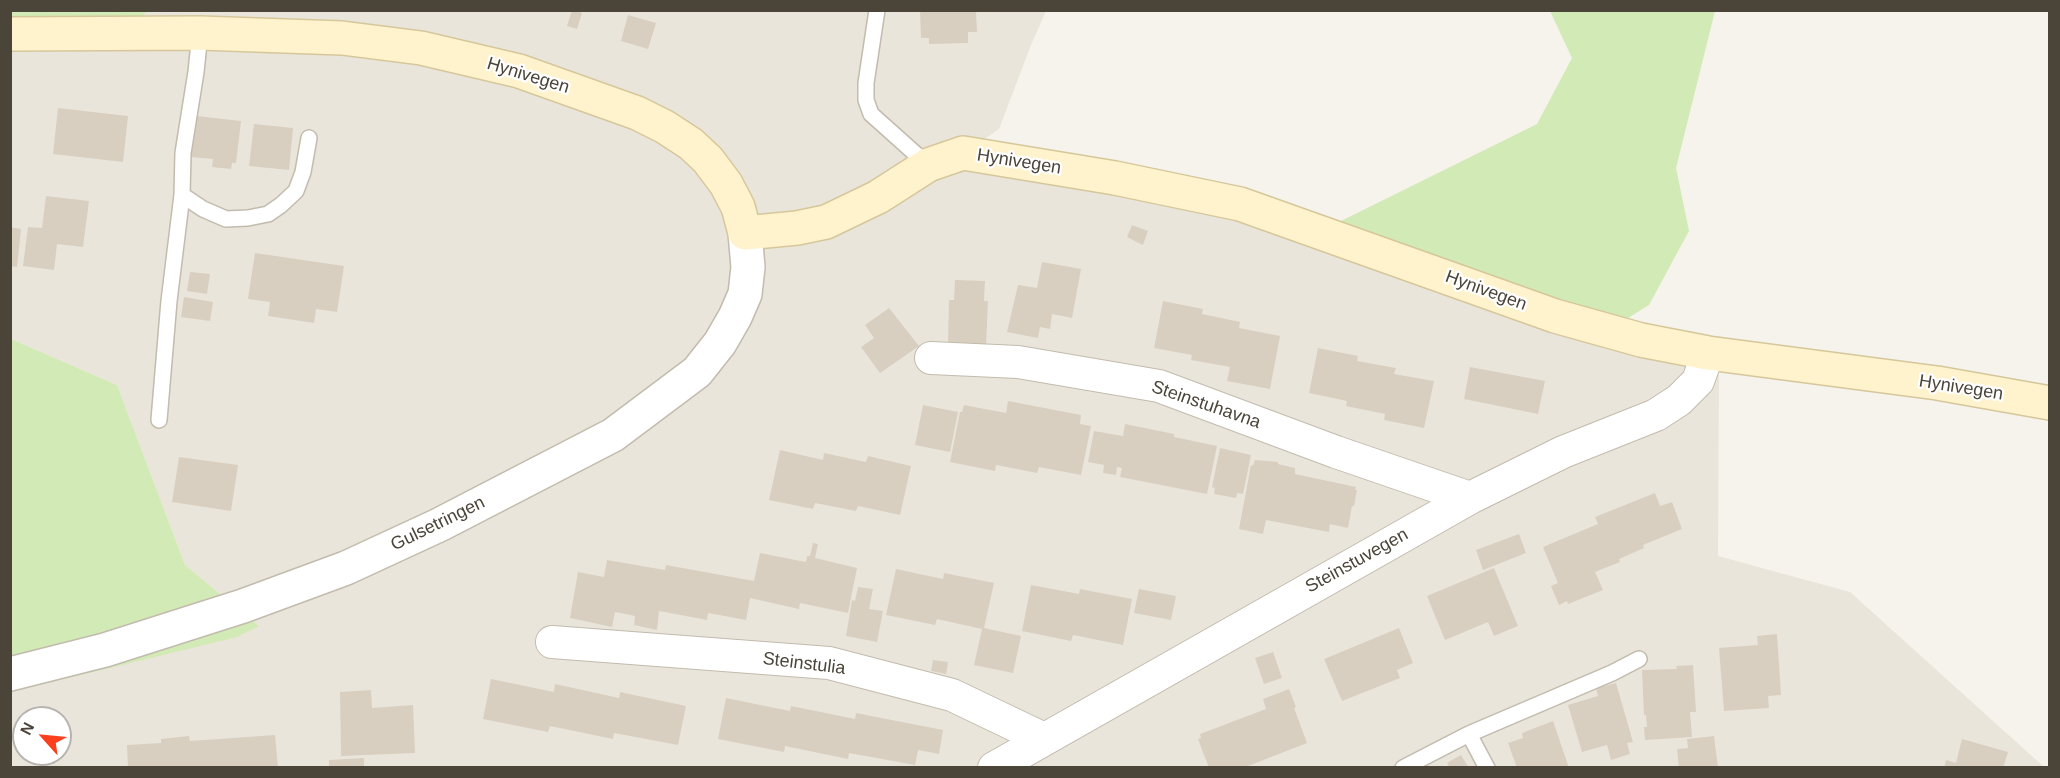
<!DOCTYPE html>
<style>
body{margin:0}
#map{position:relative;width:2060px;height:778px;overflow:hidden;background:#f6f3ec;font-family:Arial,sans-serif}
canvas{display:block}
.frame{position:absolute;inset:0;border:12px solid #4b4439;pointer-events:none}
.north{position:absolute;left:12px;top:706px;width:60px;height:60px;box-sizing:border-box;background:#fff;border:2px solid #b7b4b0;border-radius:50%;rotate:297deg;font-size:16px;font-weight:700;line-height:24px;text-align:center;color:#4b4439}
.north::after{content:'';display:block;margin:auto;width:21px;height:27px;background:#fc3f1d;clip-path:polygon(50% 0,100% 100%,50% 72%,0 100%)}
</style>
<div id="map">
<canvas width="2060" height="778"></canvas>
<div class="frame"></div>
<div class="north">N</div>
</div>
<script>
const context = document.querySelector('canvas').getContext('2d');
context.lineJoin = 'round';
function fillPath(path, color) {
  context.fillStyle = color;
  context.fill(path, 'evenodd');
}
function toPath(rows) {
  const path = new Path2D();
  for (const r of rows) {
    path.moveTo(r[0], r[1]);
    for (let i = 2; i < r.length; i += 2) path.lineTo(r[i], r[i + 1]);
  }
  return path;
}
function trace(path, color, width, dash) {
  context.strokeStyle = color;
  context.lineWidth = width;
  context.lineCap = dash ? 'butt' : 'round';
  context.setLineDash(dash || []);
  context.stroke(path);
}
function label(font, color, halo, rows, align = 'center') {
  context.font = font + ' Arial,sans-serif';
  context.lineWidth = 4.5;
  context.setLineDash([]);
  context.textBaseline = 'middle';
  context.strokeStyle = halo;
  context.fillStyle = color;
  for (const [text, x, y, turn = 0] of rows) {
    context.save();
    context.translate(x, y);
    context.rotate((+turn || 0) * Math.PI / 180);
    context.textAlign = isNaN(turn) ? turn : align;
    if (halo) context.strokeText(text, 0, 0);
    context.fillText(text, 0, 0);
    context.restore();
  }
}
fillPath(toPath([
 [148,10,1046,11,1031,45,999,129,955,160,1120,186,1678,337,1719,375,1718,556,1850,592,2044,767,11,767,11,692,259,626,185,565,117,385,11,339,11,46,111,41],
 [24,718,60,718,60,754,24,754]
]), '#eae5da');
fillPath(toPath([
 [11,11,148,11,111,41,11,46],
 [1550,11,1715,11,1676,168,1689,231,1649,305,1625,320,1323,236,1341,221,1537,124,1572,58],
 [11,339,117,385,185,565,259,626,237,637,11,692]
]), '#d2eab5');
fillPath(toPath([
 [572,10,582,13,577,29,567,26],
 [920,10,976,10,977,32,968,32,968,43,929,44,929,38,921,38],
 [628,15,656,23,648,49,621,41],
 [58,108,128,116,123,162,53,154],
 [197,116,241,121,236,163,232,163,231,169,212,167,213,159,191,157],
 [254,124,293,128,289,170,249,166],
 [46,196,89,201,83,247,57,244,54,270,23,266,28,227,42,228],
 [1132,225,1148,231,1143,245,1127,237],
 [10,227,21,229,17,267,10,266],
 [255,253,344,266,337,312,316,309,314,323,268,316,270,302,248,299],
 [1042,262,1081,269,1072,318,1052,314,1050,329,1040,327,1038,338,1007,332,1018,285,1037,288],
 [190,272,210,274,207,294,187,291],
 [955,280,985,281,984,301,988,301,986,345,948,343,949,300,954,300],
 [184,297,213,302,210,321,181,317],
 [1163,301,1203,309,1202,314,1240,322,1239,328,1280,336,1270,389,1227,381,1230,367,1191,360,1192,355,1154,348],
 [889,308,919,346,880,373,861,347,874,338,865,325],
 [1318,348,1358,356,1357,361,1396,368,1394,374,1434,381,1424,428,1384,420,1385,414,1346,406,1347,401,1309,393],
 [1470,367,1545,381,1538,414,1464,399],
 [1008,401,1081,415,1080,424,1091,426,1081,475,1039,467,1037,473,996,465,995,471,950,462,960,412,962,412,964,405,1006,413],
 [923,405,958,412,950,452,915,445],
 [1125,424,1174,434,1174,437,1217,446,1207,494,1120,477,1122,468,1117,467,1116,475,1103,473,1104,465,1088,462,1094,431,1123,436],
 [1220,448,1251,455,1243,494,1237,493,1236,498,1214,494,1215,488,1212,487],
 [780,450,823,460,824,453,866,462,868,456,911,466,900,515,858,506,856,511,815,503,813,509,769,500],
 [179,457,238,465,231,511,172,502],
 [1255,460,1278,462,1278,464,1295,468,1295,474,1356,487,1355,490,1357,490,1354,506,1352,506,1348,528,1330,524,1329,532,1266,520,1263,534,1239,529,1251,465,1253,466],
 [1655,493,1660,506,1672,502,1682,529,1643,545,1644,548,1619,559,1620,562,1595,572,1603,590,1568,604,1567,601,1559,605,1551,586,1558,583,1543,547,1598,524,1595,517],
 [1519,534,1526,553,1483,570,1476,550],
 [813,543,818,544,815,558,857,568,848,613,800,603,799,609,750,598,746,620,708,613,707,620,659,611,657,630,634,625,635,616,615,612,612,627,570,618,578,572,604,577,607,560,665,570,666,565,754,581,760,553,806,562,807,556,810,556],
 [1494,568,1518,626,1494,636,1488,622,1445,640,1427,596],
 [896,569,943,579,944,573,994,583,984,628,1021,636,1013,673,974,665,982,629,937,619,935,625,886,615],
 [1031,585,1079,594,1080,589,1132,599,1123,645,1073,635,1071,641,1022,631],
 [858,587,873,589,869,609,883,611,877,642,846,636,852,600,855,601],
 [1139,589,1176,596,1171,620,1134,613],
 [1399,628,1413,663,1397,670,1400,678,1342,701,1324,659],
 [1777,634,1781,695,1768,696,1769,708,1724,711,1719,648,1758,645,1757,636],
 [1273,652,1282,678,1264,684,1255,658],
 [933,660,948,662,946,674,931,671],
 [1693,665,1696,712,1690,712,1692,737,1645,740,1644,727,1647,727,1646,715,1644,715,1642,670,1677,669,1676,666],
 [491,679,554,692,555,684,619,698,620,692,686,706,678,745,614,733,613,739,550,726,548,732,483,719],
 [1616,683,1633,742,1627,743,1630,754,1611,760,1607,745,1582,752,1568,705,1598,696,1596,688],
 [1289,689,1296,707,1294,708,1307,743,1243,768,1209,768,1198,739,1201,738,1200,734,1266,709,1263,699],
 [371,690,372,708,413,705,415,753,341,756,340,692],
 [726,698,790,711,791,706,855,719,856,713,943,730,939,754,918,750,915,765,849,753,848,759,785,746,784,752,718,739],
 [1553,721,1569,768,1517,768,1508,743,1523,738,1522,733],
 [275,735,278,768,128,768,127,745,161,743,161,739,189,736,190,741],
 [1714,736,1718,768,1679,768,1677,749,1688,748,1687,739],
 [1962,739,2008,752,2003,768,1944,768,1946,760,1956,763],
 [1461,755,1469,768,1450,768,1447,763],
 [364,758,364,768,329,768,329,760]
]), '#d8cfc1');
const service = toPath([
 [877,10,866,83,866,100,871,114,928,165],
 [182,195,203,209,226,219,248,218,268,214,281,205,296,191,303,172,309,138],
 [159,420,169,301,182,195,183,153,196,72,200,33],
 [1469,734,1487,768],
 [1403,768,1469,734,1612,673,1639,659]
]);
const minor = toPath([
 [931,358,1018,362,1159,386,1336,452,1470,498],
 [552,642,829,663,952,695,1044,739],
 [994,768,1470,498,1563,452,1656,415,1679,400,1698,381,1708,353]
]);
const tertiary = toPath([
 [10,674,105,650,243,606,346,568,439,525,613,435,697,372,720,343,735,317,745,294,748,267,745,233]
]);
const secondary = toPath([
 [10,34,200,33,342,38,421,48,519,71,637,113,665,127,691,144,708,160,726,184,738,207,745,233,797,228,826,222,878,197,928,165,963,153,1115,178,1240,204,1555,316,1641,340,1708,353,1937,383,2050,403]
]);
trace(service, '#c2bbae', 18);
trace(minor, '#c2bbae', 34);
trace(tertiary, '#c2bbae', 36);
trace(secondary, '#d6c79b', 36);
trace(service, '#fff', 15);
trace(minor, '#fff', 32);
trace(tertiary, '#fff', 33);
trace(secondary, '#fff3cd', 33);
label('18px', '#4b4439', '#fff', [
 ["Hynivegen",528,76,17],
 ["Hynivegen",1019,162,9],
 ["Hynivegen",1486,291,20],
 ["Hynivegen",1961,388,9],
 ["Steinstuhavna",1206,405,19],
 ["Gulsetringen",438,524,-26],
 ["Steinstuvegen",1357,561,-29],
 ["Steinstulia",804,664,7]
]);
</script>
